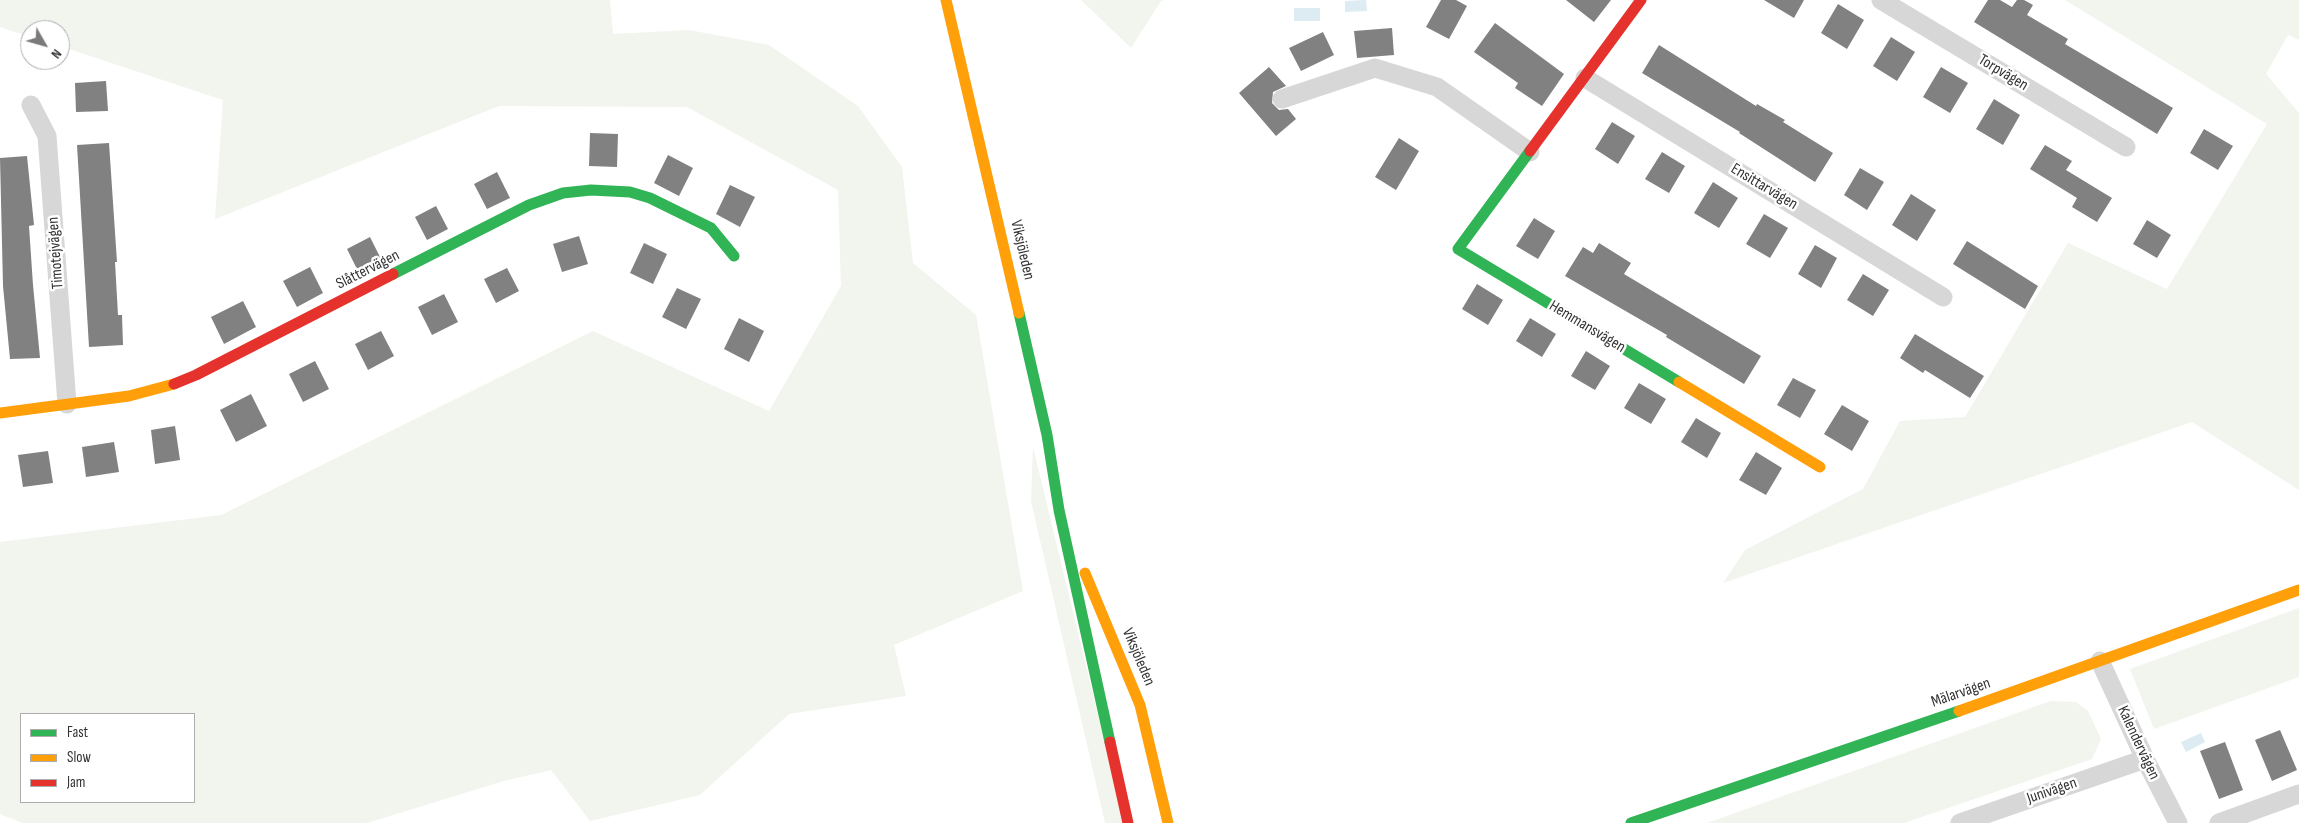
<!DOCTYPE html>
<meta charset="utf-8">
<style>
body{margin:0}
#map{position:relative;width:2299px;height:823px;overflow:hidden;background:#fff;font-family:"Sofia Sans Condensed",sans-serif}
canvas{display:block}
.legend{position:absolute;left:20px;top:713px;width:175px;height:90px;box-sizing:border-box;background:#fff;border:1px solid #adadad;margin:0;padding:6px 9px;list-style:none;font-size:15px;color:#333}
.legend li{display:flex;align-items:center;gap:10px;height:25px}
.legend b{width:25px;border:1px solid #adadad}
.north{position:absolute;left:20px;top:20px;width:50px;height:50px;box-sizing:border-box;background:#fff;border:1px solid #adadad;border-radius:50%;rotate:128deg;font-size:14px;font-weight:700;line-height:20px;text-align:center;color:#333}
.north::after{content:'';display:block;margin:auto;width:18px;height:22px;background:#7a7a7a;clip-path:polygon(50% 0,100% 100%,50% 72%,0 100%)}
</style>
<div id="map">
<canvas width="2299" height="823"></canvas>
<ul class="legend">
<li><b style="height:6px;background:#30b455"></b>Fast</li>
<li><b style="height:6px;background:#ff9f0a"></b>Slow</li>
<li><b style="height:6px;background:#e5322d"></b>Jam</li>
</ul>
<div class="north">N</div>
</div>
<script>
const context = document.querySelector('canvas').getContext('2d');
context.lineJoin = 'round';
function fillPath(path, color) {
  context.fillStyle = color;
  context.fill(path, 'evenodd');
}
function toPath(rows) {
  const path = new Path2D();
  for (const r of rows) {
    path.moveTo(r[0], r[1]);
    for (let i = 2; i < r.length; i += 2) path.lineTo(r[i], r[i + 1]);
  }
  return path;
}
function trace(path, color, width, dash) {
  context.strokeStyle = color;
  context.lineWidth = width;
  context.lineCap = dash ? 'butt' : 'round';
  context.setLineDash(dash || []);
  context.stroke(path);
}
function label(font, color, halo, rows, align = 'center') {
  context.font = font + ' "Sofia Sans Condensed",sans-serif';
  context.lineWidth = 5;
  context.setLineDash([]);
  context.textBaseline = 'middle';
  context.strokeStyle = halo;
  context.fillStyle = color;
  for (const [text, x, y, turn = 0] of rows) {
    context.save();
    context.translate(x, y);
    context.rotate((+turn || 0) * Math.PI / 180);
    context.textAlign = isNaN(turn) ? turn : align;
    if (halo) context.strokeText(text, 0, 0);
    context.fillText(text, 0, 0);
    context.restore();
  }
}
fillPath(toPath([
 [0,0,610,0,613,34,689,30,769,45,858,106,902,167,913,263,976,315,1023,591,894,645,906,696,789,714,700,795,590,821,551,770,504,781,367,823,23,823,0,814,0,542,221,515,593,331,769,411,841,286,838,190,687,107,499,106,215,219,223,100,60,46,60,30,30,30,30,37,0,27],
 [21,714,194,714,194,802,21,802],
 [1081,0,1164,0,1161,1,1131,48],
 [2065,0,2299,0,2299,40,2288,35,2266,74,2299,113,2299,490,2192,422,1723,583,1745,550,1863,489,1900,421,1965,417,2068,243,2167,289,2267,124],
 [1033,447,1124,823,1105,823,1031,501],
 [2299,608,2299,677,2154,729,2130,669],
 [2051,701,2076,702,2088,711,2101,739,2092,759,1904,823,1707,823]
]), '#f1f5ed');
fillPath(toPath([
 [1366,0,1367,11,1345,12,1345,1],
 [1294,8,1320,8,1320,21,1294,21],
 [2201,733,2205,742,2186,752,2181,742]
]), '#ddebf3');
fillPath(toPath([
 [1441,0,1456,0,1467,6,1449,39,1426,27],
 [1566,0,1611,0,1594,22],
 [1764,0,1804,0,1794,18],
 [1988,0,2000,0,2012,7,2017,0,2024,0,2033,5,2027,15,2068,39,2065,44,2173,108,2157,134,1974,22],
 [1838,4,1864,20,1847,49,1821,33],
 [1495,23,1564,74,1542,106,1515,88,1518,83,1474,52],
 [1392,28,1394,55,1357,58,1354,31],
 [1323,32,1334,55,1301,71,1289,48],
 [1891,37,1915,52,1897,81,1873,66],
 [1659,45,1756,106,1757,104,1785,120,1783,122,1833,153,1815,182,1739,133,1740,132,1642,73],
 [1269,67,1286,86,1273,92,1272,103,1279,110,1288,109,1296,119,1276,136,1239,93],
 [1941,67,1968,83,1950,113,1923,97],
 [106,81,108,111,76,112,75,83],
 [1994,99,2020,115,2003,145,1976,129],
 [1612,122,1635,136,1618,164,1595,149],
 [2204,129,2233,146,2218,170,2190,153],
 [590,133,618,134,617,167,589,166],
 [1399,138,1419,151,1396,190,1375,177],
 [109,143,117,262,115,262,118,315,122,315,123,345,89,347,77,145],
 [2045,145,2072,161,2066,170,2112,198,2097,222,2072,207,2077,198,2030,169],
 [1662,152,1685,166,1669,193,1645,179],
 [668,155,693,168,679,196,654,183],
 [27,156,34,225,29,226,33,285,40,358,10,359,3,286,0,158],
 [1860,168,1884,182,1867,210,1844,195],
 [497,172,510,198,487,209,474,184],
 [1713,182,1738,198,1719,228,1694,213],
 [730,185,755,197,740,227,716,214],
 [1911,194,1936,210,1917,241,1892,225],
 [436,206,448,229,427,240,415,217],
 [1764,214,1788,228,1770,258,1746,244],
 [1534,218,1555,231,1538,259,1516,246],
 [2147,220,2171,235,2157,258,2133,244],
 [579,236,588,264,562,272,553,244],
 [370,237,383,263,360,275,347,249],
 [1967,241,2038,286,2025,309,1953,264],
 [644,243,667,254,653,284,630,273],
 [1599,243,1631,263,1624,274,1761,356,1744,384,1666,337,1667,335,1565,276,1583,247,1593,253],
 [1815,245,1837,258,1821,288,1798,274],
 [310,267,323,293,297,307,283,281],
 [507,268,519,291,496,303,484,279],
 [1863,274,1889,290,1873,316,1847,300],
 [1477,284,1503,300,1488,325,1462,309],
 [677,288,701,299,686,329,662,317],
 [444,294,458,322,432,335,418,307],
 [243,301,256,327,224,344,211,317],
 [739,318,764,331,749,362,724,349],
 [1530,318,1556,334,1542,357,1516,341],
 [381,331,394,356,368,370,355,344],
 [1915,334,1984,376,1970,398,1925,370,1923,373,1900,358],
 [1586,351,1610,366,1595,390,1571,376],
 [315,361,329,389,303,402,289,374],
 [1793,378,1816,390,1800,418,1777,405],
 [1639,383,1666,399,1651,424,1624,408],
 [251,394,267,426,236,442,220,410],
 [1842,405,1869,421,1852,451,1824,434],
 [1696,418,1721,433,1707,458,1681,442],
 [175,426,180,460,155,464,151,430],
 [114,442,119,472,86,477,82,447],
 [48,451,53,483,23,487,18,455],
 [1756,452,1782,468,1766,495,1739,480],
 [2280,730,2297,770,2272,781,2255,740],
 [2225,742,2243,790,2219,799,2200,751]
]), '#818181');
trace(toPath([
 [1881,0,2126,147],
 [1585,78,1943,297],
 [1282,99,1375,68,1437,87,1530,152],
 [31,105,47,136,67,404],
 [2100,661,2145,759,2178,823],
 [1960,823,2145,759],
 [2219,823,2299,794]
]), '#d7d7d7', 19);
trace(toPath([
 [1530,151,1458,249,1679,382],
 [393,274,529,205,563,193,591,190,630,192,650,198,711,228,734,256],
 [1019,313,1047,435,1059,510,1110,742],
 [1631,823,1959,711]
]), '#30b455', 11);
trace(toPath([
 [946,0,1019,313],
 [1679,382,1820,467],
 [0,413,129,396,174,384],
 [1085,573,1140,705,1168,823],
 [1959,711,2299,590]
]), '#ff9f0a', 11);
trace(toPath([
 [1530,151,1641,0],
 [174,384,196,375,393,274],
 [1110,742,1128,823]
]), '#e5322d', 11);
label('16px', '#333', '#fff', [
 ["Torpvägen",2003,73,31],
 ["Ensittarvägen",1764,187,31],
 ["Viksjöleden",1022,250,77],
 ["Timotejvägen",56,253,-94],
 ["Slåttervägen",368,270,-27],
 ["Hemmansvägen",1587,327,31],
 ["Viksjöleden",1138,657,67],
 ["Mälarvägen",1961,693,-19],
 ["Kalendervägen",2138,743,65],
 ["Junivägen",2052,791,-19]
]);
</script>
